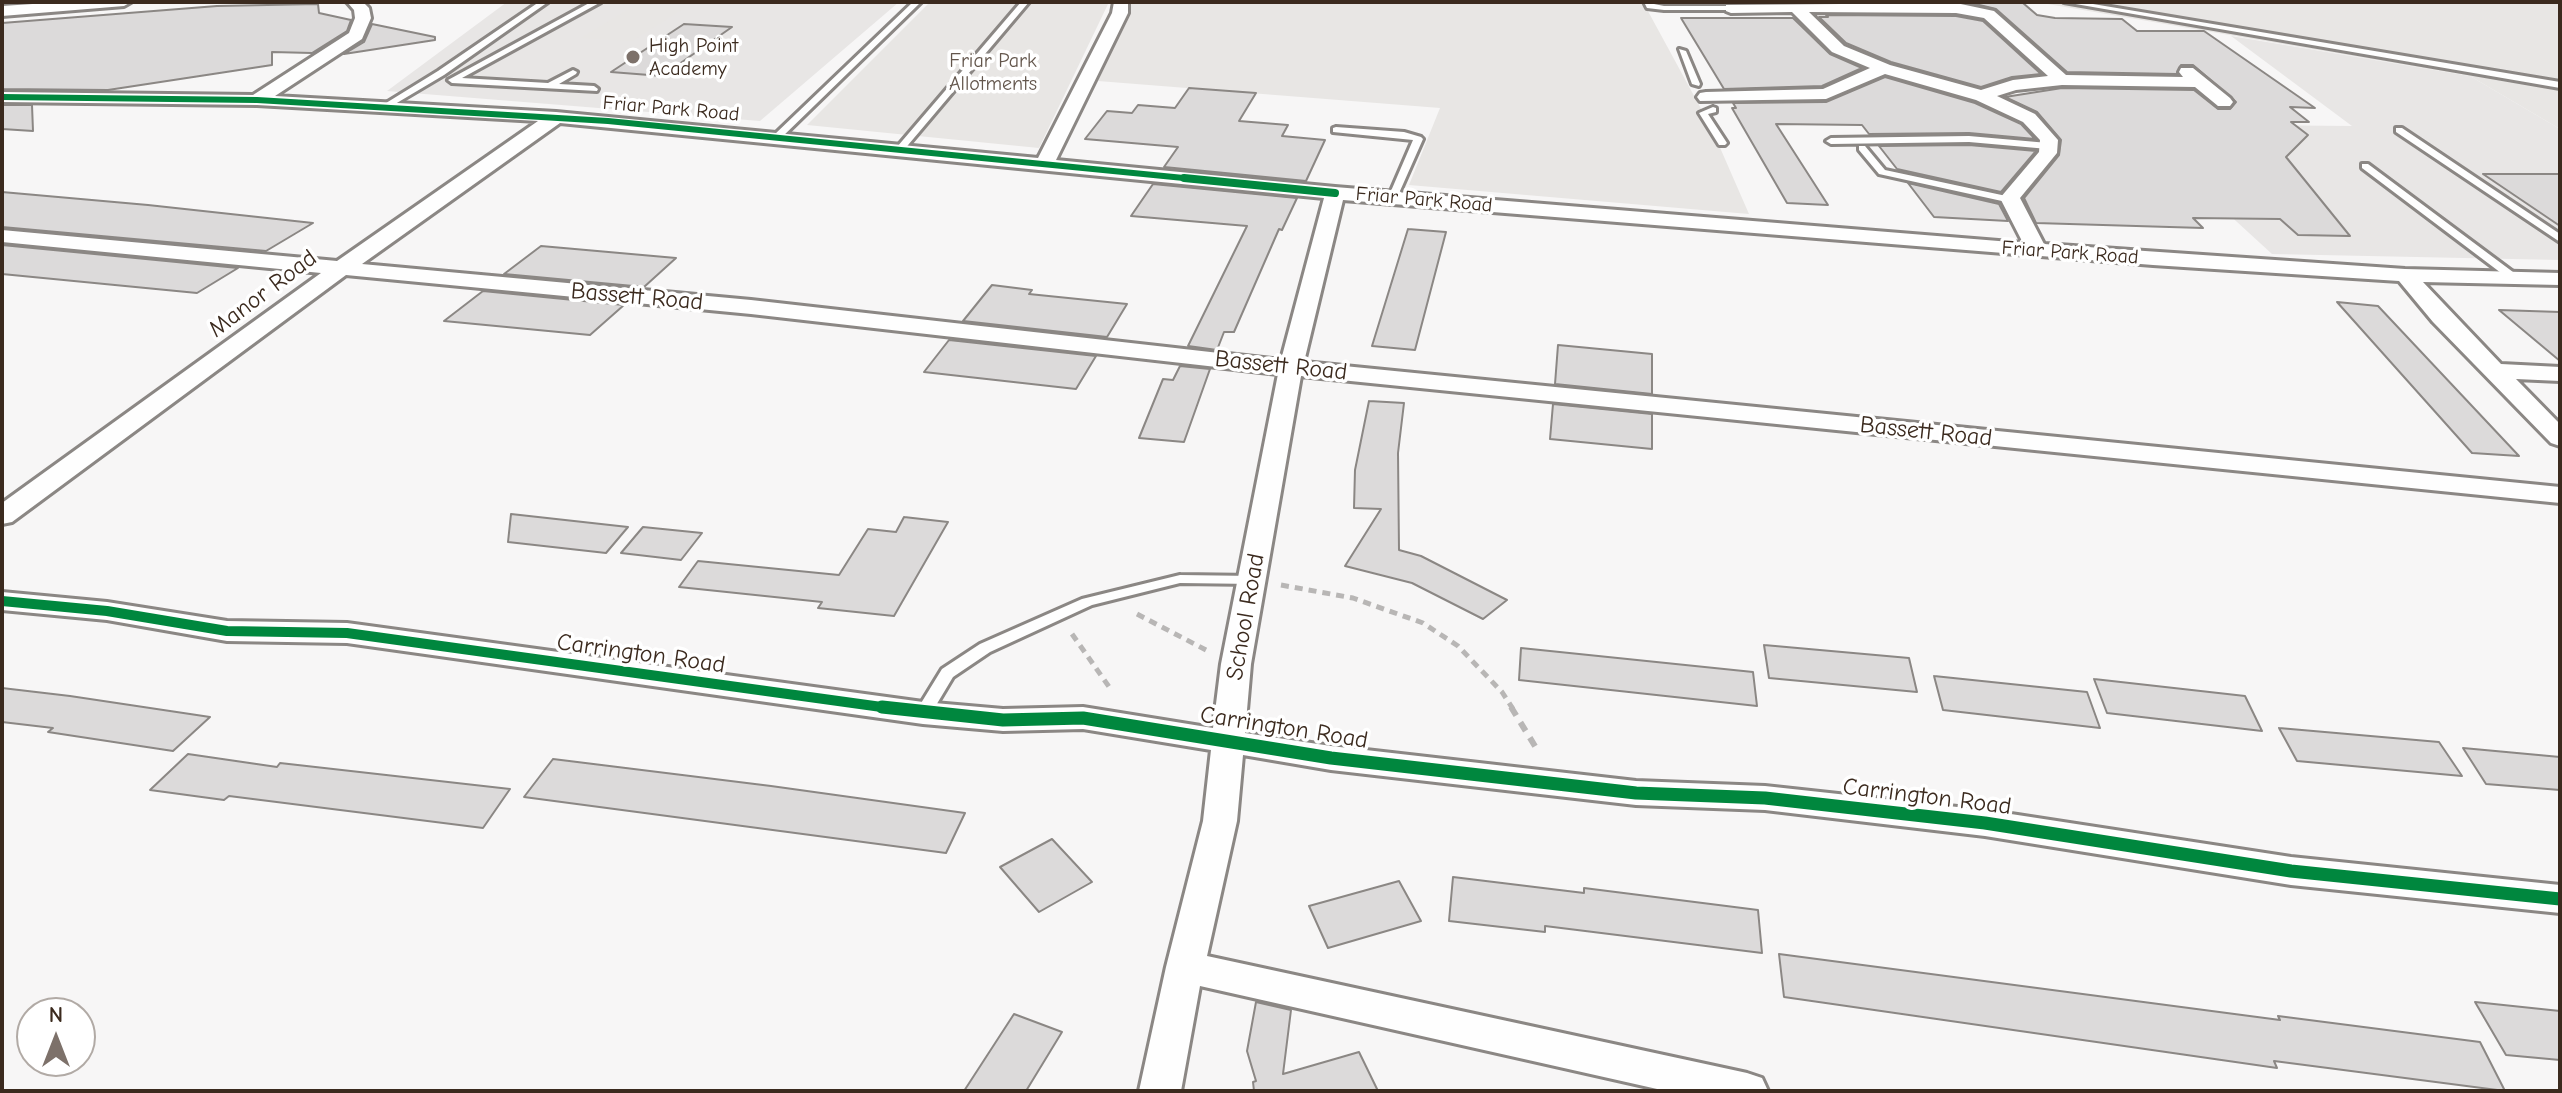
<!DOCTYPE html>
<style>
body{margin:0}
#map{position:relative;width:2562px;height:1093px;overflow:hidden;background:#f7f6f6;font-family:"Comic Neue",sans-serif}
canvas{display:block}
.frame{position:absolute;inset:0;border:4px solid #3b2a1e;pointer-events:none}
.north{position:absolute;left:16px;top:997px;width:80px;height:80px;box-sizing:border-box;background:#fff;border:2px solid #b1aaa5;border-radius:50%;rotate:0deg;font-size:22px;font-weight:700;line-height:32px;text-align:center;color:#3b2a1e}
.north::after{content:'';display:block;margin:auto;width:28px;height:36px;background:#7d716a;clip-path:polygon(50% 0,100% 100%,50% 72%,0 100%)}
</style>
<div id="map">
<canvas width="2562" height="1093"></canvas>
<div class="frame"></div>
<div class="north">N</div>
</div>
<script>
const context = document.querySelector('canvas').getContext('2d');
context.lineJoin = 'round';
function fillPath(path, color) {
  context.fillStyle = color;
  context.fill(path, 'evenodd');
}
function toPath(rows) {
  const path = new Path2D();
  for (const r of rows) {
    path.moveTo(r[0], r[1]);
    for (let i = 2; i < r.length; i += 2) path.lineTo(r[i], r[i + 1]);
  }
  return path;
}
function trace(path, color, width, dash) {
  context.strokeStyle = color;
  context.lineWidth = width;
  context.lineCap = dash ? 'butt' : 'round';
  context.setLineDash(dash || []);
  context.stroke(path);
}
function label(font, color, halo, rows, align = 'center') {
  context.font = font + ' "Comic Neue",sans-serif';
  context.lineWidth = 7;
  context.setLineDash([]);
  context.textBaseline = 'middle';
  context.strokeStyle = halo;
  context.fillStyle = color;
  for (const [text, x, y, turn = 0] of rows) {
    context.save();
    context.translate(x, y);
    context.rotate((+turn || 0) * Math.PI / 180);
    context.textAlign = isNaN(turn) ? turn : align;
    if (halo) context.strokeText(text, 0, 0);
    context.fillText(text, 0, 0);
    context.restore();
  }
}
fillPath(toPath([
 [507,2,899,2,760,121,387,91],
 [2231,36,2470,76,2560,129,2560,260,2272,254,2130,124,2352,126]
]), '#e8e6e5');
fillPath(toPath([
 [930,2,1109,2,1039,148,807,125],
 [1127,2,1643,2,1711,127,1749,214,1409,185,1440,108,1098,81],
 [2036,2,2560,2,2560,129,2470,76],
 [637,4,686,7,632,41,581,38]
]), '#e8e6e4');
const building = toPath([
 [1971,3,2023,3,2037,15,2055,18,2122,19,2137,31,2204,31,2315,108,2290,107,2309,122,2291,122,2308,135,2286,157,2350,236,2298,235,2280,219,2193,218,2203,228,2036,223,2024,198,2059,155,2061,140,2037,112,2005,97,2062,88,2194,90,2218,109,2230,109,2236,102,2193,65,2181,65,2177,74,2067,72,1996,9,1971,3],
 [318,4,319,13,351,20,347,31,312,53,272,52,272,65,108,90,2,89,2,23,217,6,318,4],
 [1826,15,1956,16,1983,21,2041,74,2012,77,1981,87,1891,62,1846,43,1819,17,1828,17,1826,15],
 [1681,18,1793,18,1830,54,1862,68,1822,86,1724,89,1681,18],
 [372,24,435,37,435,40,344,54,364,42,372,24],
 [684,24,732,27,662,76,611,72,684,24],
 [1885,77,1975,103,2021,124,2035,139,1969,133,1869,134,1862,125,1776,124,1828,205,1787,203,1732,108,1736,108,1733,103,1826,102,1885,77],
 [1189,88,1256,93,1239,121,1288,125,1282,136,1325,140,1306,181,1164,167,1178,147,1085,139,1107,111,1132,113,1138,105,1175,108,1189,88],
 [2,105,32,105,33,131,2,129,2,105],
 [1969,145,2036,151,2001,192,1897,169,1879,146,1969,145],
 [2483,174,2560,174,2560,226,2483,174],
 [1908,183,1999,204,2008,221,1934,217,1908,183],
 [1153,184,1297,198,1282,230,1279,229,1234,332,1224,332,1217,350,1188,346,1247,226,1131,216,1153,184],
 [2,192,148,205,313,223,266,251,2,227,2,192],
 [1408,229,1446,232,1415,350,1372,346,1408,229],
 [2,245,238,268,197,293,2,274,2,245],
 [541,246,676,258,644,287,504,274,541,246],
 [992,285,1032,290,1029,294,1127,304,1107,337,963,321,992,285],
 [483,291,624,305,590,335,444,321,483,291],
 [2337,302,2378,306,2519,456,2472,453,2337,302],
 [2499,310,2560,312,2560,361,2499,310],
 [949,340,1096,356,1076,389,924,372,949,340],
 [1558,345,1652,354,1652,394,1555,384,1558,345],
 [1180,366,1210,369,1184,442,1139,438,1163,379,1173,380,1180,366],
 [1369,401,1404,403,1398,453,1399,550,1421,556,1507,600,1483,619,1412,583,1345,566,1381,509,1354,508,1355,470,1369,401],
 [1553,404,1652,414,1652,449,1550,439,1553,404],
 [511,514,628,527,606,553,508,542,511,514],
 [904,517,948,522,894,616,818,608,822,602,679,587,698,561,839,575,868,529,896,532,904,517],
 [643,527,702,533,681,560,621,553,643,527],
 [1764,645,1909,658,1917,692,1769,678,1764,645],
 [1521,648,1753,672,1757,706,1519,680,1521,648],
 [1934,676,2087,692,2100,728,1943,710,1934,676],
 [2094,679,2245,696,2262,731,2107,713,2094,679],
 [2,688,70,696,210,717,173,751,48,732,53,728,2,722,2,688],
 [2279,728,2439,742,2462,776,2297,761,2279,728],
 [2463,748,2560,757,2560,790,2486,784,2463,748],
 [188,754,277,767,280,763,510,789,483,828,229,796,224,800,150,790,188,754],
 [553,759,771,786,965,813,946,853,524,797,553,759],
 [1052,839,1092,882,1039,912,1000,867,1052,839],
 [1453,877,1584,893,1584,888,1758,910,1762,953,1545,926,1545,932,1449,921,1453,877],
 [1399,881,1421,921,1328,948,1309,906,1399,881],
 [1779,954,2280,1020,2278,1016,2480,1042,2505,1091,2274,1061,2277,1068,1784,997,1779,954],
 [1256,1002,1291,1010,1283,1074,1359,1052,1378,1091,1254,1091,1253,1082,1256,1081,1247,1051,1256,1002],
 [2475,1002,2560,1011,2560,1060,2506,1055,2475,1002],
 [1014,1014,1062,1032,1026,1091,964,1091,1014,1014]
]);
fillPath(building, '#dcdada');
trace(building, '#8b8784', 2);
const lane = toPath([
 [539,2,548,2,444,75,385,110,378,108,438,71,539,2],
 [591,2,601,2,462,78,548,83,573,70,577,72,576,74,559,84,594,86,598,89,597,91,452,83,448,80,591,2],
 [913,2,921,2,780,139,774,139,774,135,913,2],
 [1021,2,1029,2,903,151,897,151,897,147,1021,2],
 [1644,2,1664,6,1731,6,1735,8,1731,10,1664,10,1647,8,1644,2],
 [2064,2,2081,2,2560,82,2560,88,2064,2],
 [1679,49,1686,51,1700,84,1699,86,1692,84,1679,49],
 [1713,107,1716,108,1716,112,1708,114,1727,143,1725,145,1719,145,1699,113,1713,107],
 [1336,127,1404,132,1421,137,1423,139,1396,200,1388,198,1413,140,1333,132,1333,128,1336,127],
 [2396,128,2402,128,2560,234,2560,242,2396,132,2396,128],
 [1969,136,2048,143,2053,146,2048,149,1969,142,1831,144,1826,141,1831,138,1969,136],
 [1859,146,1865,146,1885,170,2011,197,2016,200,2011,203,1879,174,1859,150,1859,146],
 [2362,164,2368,164,2517,275,2517,279,2509,279,2362,168,2362,164],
 [1180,575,1254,576,1261,580,1254,584,1180,583,1092,605,990,652,953,677,929,717,923,719,917,717,915,713,942,669,980,644,1082,599,1180,575]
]);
const street = toPath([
 [63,2,131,2,124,6,2,16,2,6,63,2],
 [347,2,363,2,369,8,371,18,362,39,275,96,556,112,1038,158,1112,13,1114,2,1128,2,1128,13,1056,160,1335,187,2023,243,2000,198,2039,152,2040,140,2023,122,1976,100,1885,74,1826,99,1700,101,1697,97,1700,93,1706,92,1823,89,1870,68,1832,52,1792,12,1731,13,1726,11,1726,5,1956,3,1994,11,2066,75,2183,77,2179,72,2181,68,2193,68,2230,98,2233,102,2230,106,2218,106,2195,87,2062,85,2016,90,1997,96,2035,114,2058,140,2057,153,2020,198,2044,244,2405,269,2560,273,2560,285,2423,282,2501,364,2560,367,2560,381,2516,379,2560,424,2560,446,2551,443,2433,322,2399,281,2153,265,1343,200,1304,362,2560,487,2560,503,1301,376,1251,664,1245,733,1331,746,1636,781,1765,786,1985,810,2291,857,2560,885,2560,913,2291,885,1985,836,1765,810,1636,805,1331,770,1243,755,1237,821,1207,956,1747,1073,1762,1078,1768,1091,1666,1091,1200,986,1181,1091,1139,1091,1166,967,1203,821,1211,750,1083,729,1003,731,923,724,347,643,227,641,107,620,2,610,2,592,107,602,227,621,347,623,923,702,1003,709,1083,707,1213,728,1221,664,1278,374,751,314,346,275,12,522,2,524,2,503,321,273,2,242,2,230,337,261,538,121,257,105,2,102,2,92,253,95,349,33,355,18,354,10,347,2],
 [1809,12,1956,13,1984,18,2048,76,2013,80,1981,90,1890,65,1844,46,1809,12],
 [560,123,1324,198,1281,360,751,300,362,264,560,123]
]);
trace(lane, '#8b8784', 6);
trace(street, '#8b8784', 6);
trace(toPath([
 [1281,585,1353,598,1423,623,1458,646,1502,692,1513,709],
 [1137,614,1206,650],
 [1072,634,1112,691]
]), '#b8b6b5', 5, [8, 6]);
trace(toPath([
 [1511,707,1538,751]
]), '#b8b6b5', 6, [10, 8]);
fillPath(lane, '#fefefe');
fillPath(street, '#fefefe');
trace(toPath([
 [2,97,257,100,608,121,1204,180]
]), '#00873e', 6);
trace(toPath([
 [1184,178,1335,193]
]), '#00873e', 8);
trace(toPath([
 [2,601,107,611,227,631,347,633,896,709]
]), '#00873e', 10);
trace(toPath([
 [882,707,1003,720,1083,718,1331,758,1636,793,1765,798,1985,823,2291,871,2560,899]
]), '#00873e', 13);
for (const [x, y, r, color] of [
 [633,57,8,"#7d716a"]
]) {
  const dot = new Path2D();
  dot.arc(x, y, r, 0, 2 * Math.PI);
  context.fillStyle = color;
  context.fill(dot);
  trace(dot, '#fff', 3);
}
label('20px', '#3b2a1e', '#fff', [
 ["High Point",649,46],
 ["Academy",649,69]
], 'left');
label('20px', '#63564c', '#fff', [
 ["Friar Park",993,61],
 ["Allotments",993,84]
]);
label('20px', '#3b2a1e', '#fff', [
 ["Friar Park Road",671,109,5],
 ["Friar Park Road",1424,200,5],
 ["Friar Park Road",2070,253,4]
]);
label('24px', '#3b2a1e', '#fff', [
 ["Manor Road",263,294,-37],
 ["Bassett Road",637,297,5],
 ["Bassett Road",1281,366,6],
 ["Bassett Road",1926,432,6],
 ["School Road",1246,617,-80],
 ["Carrington Road",641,654,8],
 ["Carrington Road",1284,728,9],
 ["Carrington Road",1927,797,7]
]);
</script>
